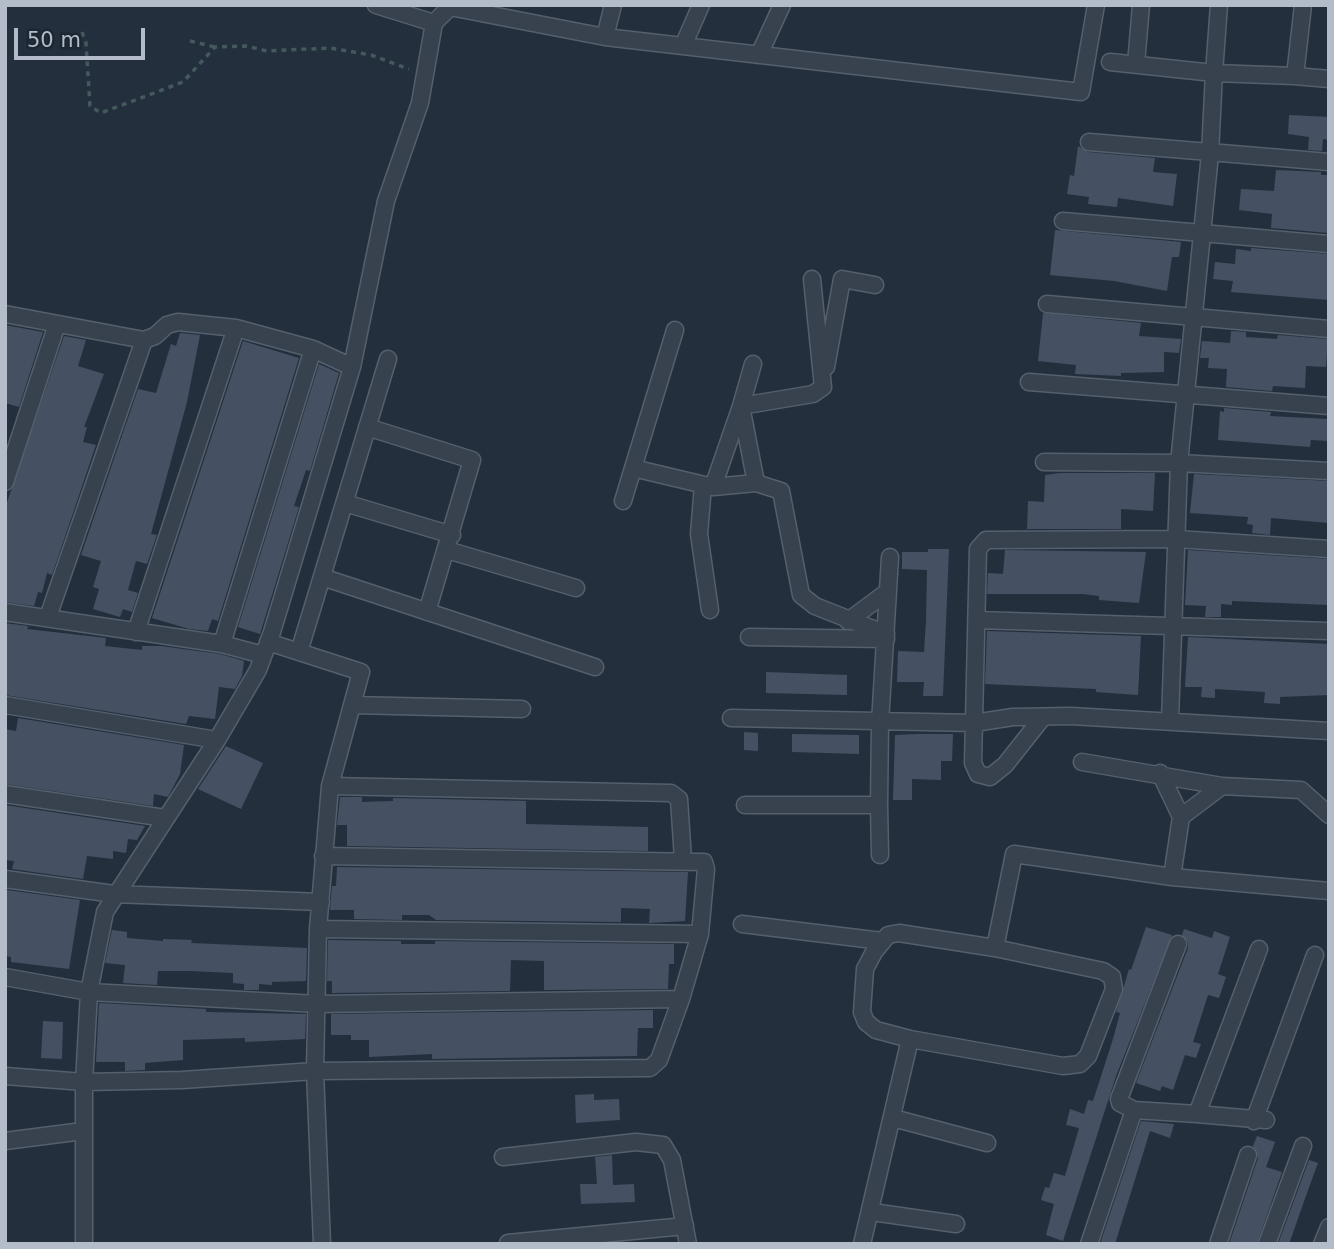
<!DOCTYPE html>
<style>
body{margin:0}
#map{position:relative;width:1334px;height:1249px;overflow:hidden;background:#242f3e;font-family:"DejaVu Sans",sans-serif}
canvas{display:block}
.frame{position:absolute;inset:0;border:7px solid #b4bcc9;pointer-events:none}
.scale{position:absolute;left:14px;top:28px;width:131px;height:32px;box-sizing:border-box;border:4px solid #b4bcc9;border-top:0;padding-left:9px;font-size:21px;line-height:24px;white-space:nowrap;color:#b4bcc9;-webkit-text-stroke:5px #1d2633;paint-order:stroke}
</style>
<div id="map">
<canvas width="1334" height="1249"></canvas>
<div class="frame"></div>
<div class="scale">50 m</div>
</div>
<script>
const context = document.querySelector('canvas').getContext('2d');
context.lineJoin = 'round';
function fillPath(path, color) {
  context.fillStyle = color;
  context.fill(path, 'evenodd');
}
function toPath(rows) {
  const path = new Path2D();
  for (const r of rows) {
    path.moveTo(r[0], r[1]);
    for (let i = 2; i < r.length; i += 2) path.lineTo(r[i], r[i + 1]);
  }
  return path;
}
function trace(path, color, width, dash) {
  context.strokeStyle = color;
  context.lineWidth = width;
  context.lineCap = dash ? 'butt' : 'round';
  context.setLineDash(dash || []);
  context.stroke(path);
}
fillPath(toPath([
 [1289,115,1329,117,1329,140,1323,139,1322,151,1308,150,1309,137,1288,134],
 [1078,146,1088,152,1155,158,1153,172,1177,174,1173,206,1118,198,1117,207,1088,204,1089,197,1067,194,1070,175,1074,176],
 [1276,170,1321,172,1321,175,1329,175,1329,233,1271,228,1272,214,1239,210,1241,189,1274,191],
 [1055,230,1181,242,1179,257,1172,257,1167,291,1114,281,1050,275],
 [1251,248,1329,254,1329,300,1231,292,1233,281,1213,279,1215,262,1235,264,1236,249,1251,251],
 [1043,313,1141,323,1139,336,1181,339,1179,353,1164,352,1164,372,1121,373,1121,376,1075,374,1076,365,1038,361],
 [5,325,43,332,19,407,5,403],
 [1231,331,1246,332,1246,337,1277,339,1278,335,1328,339,1326,367,1306,366,1305,388,1273,386,1272,391,1226,387,1227,369,1208,368,1209,358,1200,358,1202,341,1230,343],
 [180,333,200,335,187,402,151,534,157,535,147,564,136,561,128,590,138,593,132,612,123,609,120,617,93,609,99,589,93,587,101,561,81,555,138,389,156,393,171,344,176,346],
 [64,336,86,340,78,366,104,374,84,427,87,427,83,442,96,445,52,575,47,573,42,593,38,592,34,606,5,602,5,508],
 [243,341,299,358,218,621,212,619,208,631,189,629,152,618],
 [319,364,339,373,310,471,306,470,294,506,299,507,260,634,238,627],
 [1224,408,1271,412,1270,416,1328,419,1329,441,1311,440,1310,447,1218,440,1220,411,1224,412],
 [1060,473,1155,473,1153,511,1121,509,1121,529,1027,529,1028,501,1044,502,1045,475],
 [1194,474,1329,481,1329,523,1271,518,1270,535,1252,533,1253,525,1247,524,1248,517,1190,513],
 [928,549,949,549,943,696,923,696,924,682,897,682,898,651,924,652,926,621,927,570,902,569,902,552,928,552],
 [1005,550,1146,552,1139,603,1099,600,1099,596,1083,594,987,594,988,573,1003,574],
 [1188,550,1329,559,1329,605,1232,601,1232,605,1221,604,1221,617,1205,617,1206,606,1185,605],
 [5,623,28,626,27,629,106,638,105,646,142,650,142,646,161,646,220,654,244,661,242,676,235,689,219,687,215,719,189,716,186,724,5,695],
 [987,631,1141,636,1138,695,1096,692,1096,689,985,684],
 [1188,637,1329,644,1329,695,1280,697,1280,704,1264,703,1265,692,1215,689,1215,698,1201,697,1202,687,1185,687],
 [766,672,847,675,847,695,766,693],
 [18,718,184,745,180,774,168,797,154,794,153,806,5,784,5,729,16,731],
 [744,732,758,733,758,751,744,750],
 [792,734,859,735,859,754,792,752],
 [917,734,953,734,952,761,941,761,941,780,912,779,912,800,893,800,895,735],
 [226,746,263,763,241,809,198,789],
 [340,797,362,797,362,802,393,801,393,798,526,801,526,824,648,827,648,851,347,846,347,825,337,825],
 [5,805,145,826,137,840,128,839,126,853,113,851,113,859,87,856,83,879,12,869,14,861,5,860],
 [337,867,688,872,685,921,649,923,650,909,621,908,621,922,436,920,429,915,402,915,402,920,354,919,354,910,330,910,332,886,336,886],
 [7,890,80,900,69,969,11,962,11,957,5,956],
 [1146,927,1172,935,1116,1076,1063,1241,1046,1235,1054,1204,1041,1200,1045,1187,1049,1188,1054,1173,1065,1176,1079,1128,1066,1125,1070,1109,1084,1114,1088,1100,1093,1101,1113,1039,1120,1013,1116,1012,1129,969,1131,970],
 [1184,929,1212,938,1214,931,1230,937,1218,974,1226,977,1219,998,1208,995,1193,1042,1201,1044,1196,1058,1185,1055,1173,1090,1162,1086,1160,1091,1136,1083,1188,948,1188,942,1182,935],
 [112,930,127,932,127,938,163,941,163,939,192,940,191,943,307,948,306,981,272,982,272,985,259,984,259,990,244,990,244,984,233,983,233,973,190,971,158,971,157,985,123,983,125,965,105,963],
 [328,940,401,941,401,944,435,944,435,941,674,944,674,964,669,964,668,989,544,990,544,961,511,960,510,991,332,993,332,981,327,981],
 [99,1003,206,1009,206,1012,306,1014,305,1039,245,1042,245,1038,183,1040,183,1060,145,1063,145,1070,125,1071,125,1062,96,1062],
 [653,1010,653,1028,638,1028,637,1056,432,1059,432,1054,369,1057,369,1040,351,1040,351,1035,331,1035,331,1014],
 [43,1021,63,1022,62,1059,41,1058],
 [594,1094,594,1100,619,1099,620,1120,576,1123,575,1095],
 [1141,1121,1174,1124,1170,1138,1150,1131,1115,1244,1100,1244],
 [1257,1136,1275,1142,1266,1167,1282,1172,1257,1244,1229,1244,1258,1158,1253,1146],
 [612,1155,613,1185,634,1184,635,1202,581,1204,580,1184,597,1184,595,1157],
 [1309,1160,1318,1163,1312,1179,1289,1244,1278,1244]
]), '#455162');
const minor = toPath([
 [376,5,434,23],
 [1219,5,1214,73,1295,76,1303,5],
 [605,37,613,5],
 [683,46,701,5],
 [759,55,782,5],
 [1110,62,1214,73,1210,154,1179,463,1170,720],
 [1136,64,1141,5],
 [1295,76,1329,79],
 [1089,142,1329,162],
 [1063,221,1329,244],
 [1047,304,1329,329],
 [5,314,144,340,155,336,167,325,178,322,236,328,313,349,352,367,272,632,258,670,217,740,105,912,89,992,84,1082,84,1244],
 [675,330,633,468,713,487,756,483,781,491,801,595,815,606,886,634],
 [753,364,741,406,813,394,823,387,812,279],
 [352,367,386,201,420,103,434,23,450,7,605,37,1081,92,1096,5],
 [826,367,842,279,875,285],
 [1029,382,1329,406],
 [367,427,472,460,427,612],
 [1044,462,1179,463,1329,471],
 [5,482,57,324],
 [703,485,699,534,710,610],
 [713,487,741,406,756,483],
 [623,501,633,468],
 [345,503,452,535],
 [447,550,576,588],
 [322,577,595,667],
 [5,612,222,644,263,655],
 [48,617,144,340],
 [977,620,1329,631],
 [848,621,887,592],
 [136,632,236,328],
 [749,637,886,639],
 [268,642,361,672,330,786],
 [222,644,313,349],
 [299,652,388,359],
 [5,705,217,740],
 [352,705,522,709],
 [1043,717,1005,765,990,777,978,774,973,763,978,549,986,540,1177,539,1329,549],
 [731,718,974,723,1013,717,1071,716,1329,731],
 [1082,762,1222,786,1301,790,1329,815],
 [1160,773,1181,817,1222,786],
 [5,794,165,818],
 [745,805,879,805,880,723,890,557],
 [879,805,880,855],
 [1172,877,1181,817],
 [5,879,114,894,321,902],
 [742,924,882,941],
 [318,929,700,934],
 [1178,944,1119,1099,1120,1103,1134,1110,1197,1114,1259,949],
 [995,948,899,933,888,935,874,952,865,969,862,1012,866,1022,876,1030,910,1039,1063,1066,1080,1064,1088,1056,1114,989,1112,977,1103,971,995,948,1014,854,1172,877,1329,891],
 [5,977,89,992,318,1004,681,999],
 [5,1076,84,1082,182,1080,315,1071,650,1068,659,1060,681,999,700,934,706,869,704,862,323,856],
 [1197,1114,1266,1120],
 [893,1118,987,1143],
 [1254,1121,1315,955],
 [5,1141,83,1131],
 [503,1157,636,1142,663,1145,672,1160,688,1244],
 [872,1212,956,1224],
 [508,1243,685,1226],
 [322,1244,315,1071,318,929,330,786,671,793,679,799,683,860],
 [862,1244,910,1039],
 [1089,1244,1134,1110],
 [1218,1244,1248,1155],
 [1267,1244,1303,1146],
 [1322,1244,1329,1227]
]);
trace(minor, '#565f6c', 19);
trace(toPath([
 [82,32,86,43,90,106,101,113,183,82,215,47,246,46,267,51,330,48,371,55,409,69],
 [190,41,215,47]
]), '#44595c', 3.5, [5, 5]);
trace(minor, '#38414e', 16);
</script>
